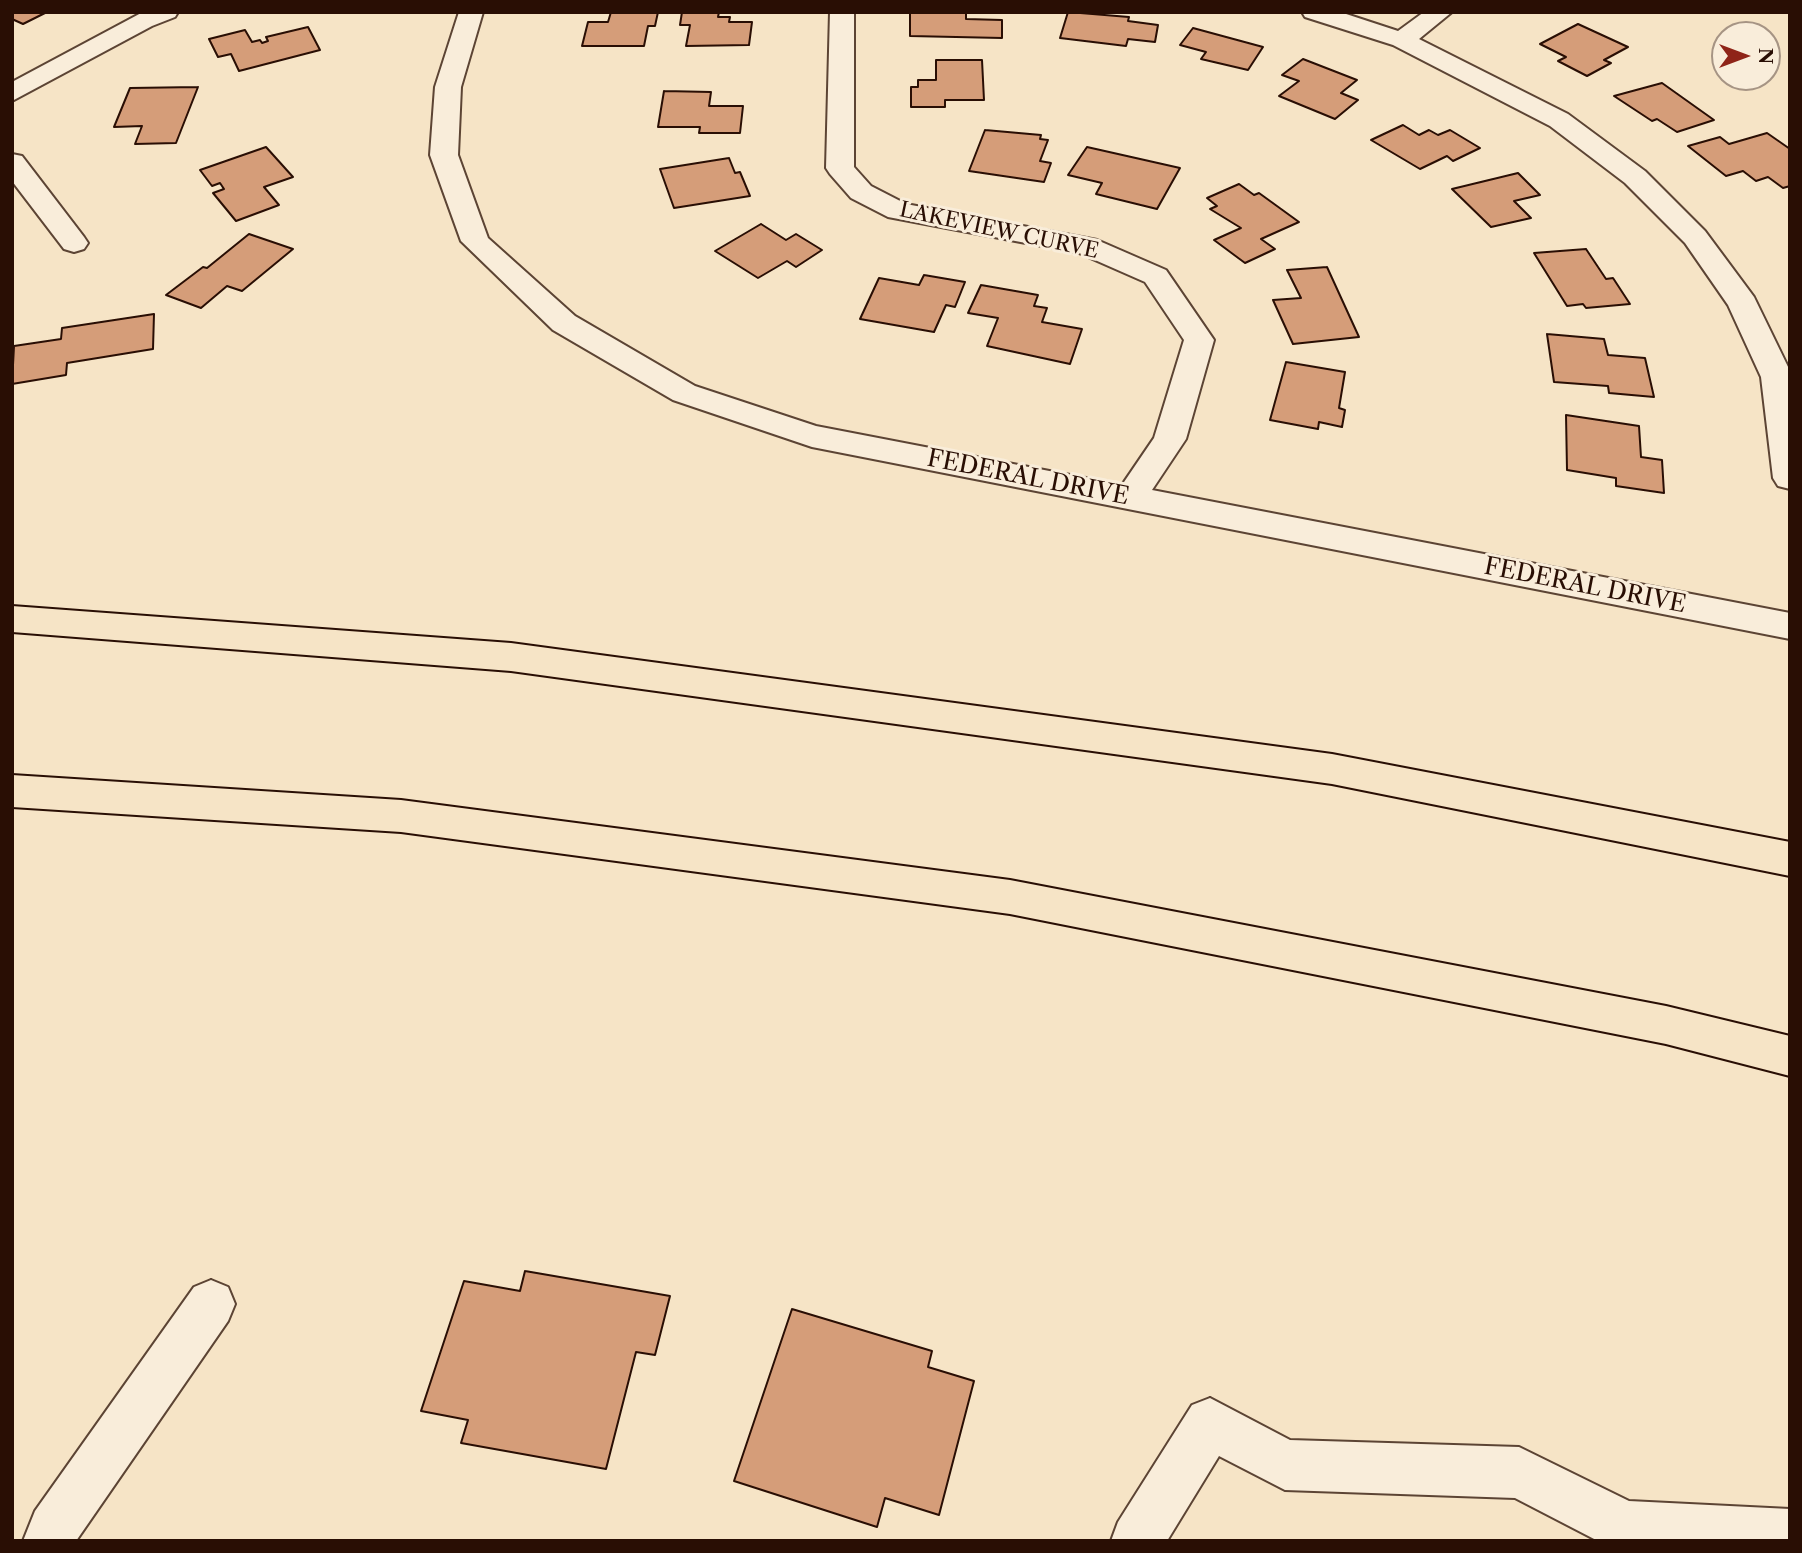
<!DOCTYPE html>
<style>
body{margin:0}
#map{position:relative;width:1802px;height:1553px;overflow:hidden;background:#f6e4c6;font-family:"Libre Caslon Text",serif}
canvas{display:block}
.frame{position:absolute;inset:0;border:14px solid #290e04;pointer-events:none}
.north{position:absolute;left:1711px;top:21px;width:70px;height:70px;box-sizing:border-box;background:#f9edda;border:2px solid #a69484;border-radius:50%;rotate:90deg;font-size:19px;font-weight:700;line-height:28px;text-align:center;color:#290e04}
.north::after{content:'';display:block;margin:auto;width:24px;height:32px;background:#8f2418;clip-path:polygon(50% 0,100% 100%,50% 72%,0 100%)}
</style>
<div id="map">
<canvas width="1802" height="1553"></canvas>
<div class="frame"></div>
<div class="north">N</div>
</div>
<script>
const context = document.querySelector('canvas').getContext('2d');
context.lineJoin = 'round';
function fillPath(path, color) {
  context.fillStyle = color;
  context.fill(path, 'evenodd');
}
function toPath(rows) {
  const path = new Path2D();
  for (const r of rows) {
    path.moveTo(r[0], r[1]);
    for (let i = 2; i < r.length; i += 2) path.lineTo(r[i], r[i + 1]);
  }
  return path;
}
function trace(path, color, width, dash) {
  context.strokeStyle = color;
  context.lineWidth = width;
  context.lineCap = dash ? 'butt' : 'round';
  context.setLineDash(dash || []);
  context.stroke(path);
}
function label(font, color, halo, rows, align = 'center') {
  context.font = font + ' "Libre Caslon Text",serif';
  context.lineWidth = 6;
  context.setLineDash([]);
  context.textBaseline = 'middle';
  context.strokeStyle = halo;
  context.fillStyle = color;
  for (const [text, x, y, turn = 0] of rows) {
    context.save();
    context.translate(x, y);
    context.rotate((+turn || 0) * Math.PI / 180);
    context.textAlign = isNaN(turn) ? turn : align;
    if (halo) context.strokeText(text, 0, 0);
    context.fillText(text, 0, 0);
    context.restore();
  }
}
const building = toPath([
 [12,12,47,12,23,24,12,19,12,12],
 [611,12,658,12,655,26,648,26,644,46,582,46,588,22,608,22,611,12],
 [682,12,719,12,718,17,730,17,729,22,752,22,749,45,686,46,690,25,680,25,682,12],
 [910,12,966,12,966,19,1002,20,1002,38,910,36,910,12],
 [1068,12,1129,17,1128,21,1158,25,1155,42,1128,39,1126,46,1060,38,1068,12],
 [1578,24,1628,47,1604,60,1611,63,1587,76,1558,61,1566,57,1540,44,1578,24],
 [308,27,320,50,239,71,231,54,218,57,209,39,245,30,252,42,260,40,262,43,268,41,266,37,308,27],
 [1193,28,1263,47,1248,70,1201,59,1206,52,1180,45,1193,28],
 [1303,59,1357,80,1341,93,1358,100,1335,119,1279,96,1299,81,1282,75,1303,59],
 [936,60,982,60,984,100,945,100,945,107,911,107,911,87,918,87,918,80,936,80,936,60],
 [1662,83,1714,120,1677,132,1657,119,1652,121,1614,96,1662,83],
 [198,87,176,143,135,144,142,126,114,127,130,88,198,87],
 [664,91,711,92,709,106,743,106,740,133,699,133,700,127,658,127,664,91],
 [1403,125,1419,135,1429,130,1438,135,1450,130,1480,148,1453,161,1447,156,1420,169,1371,140,1403,125],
 [985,130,1041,135,1040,139,1048,140,1040,161,1051,163,1044,182,969,171,985,130],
 [1767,133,1790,149,1790,186,1783,188,1768,177,1756,181,1743,171,1726,176,1688,146,1720,137,1729,144,1767,133],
 [266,147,293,177,264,187,279,205,236,221,213,193,224,189,220,183,212,186,200,170,266,147],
 [1087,147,1180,168,1157,209,1096,194,1102,183,1068,175,1087,147],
 [729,158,735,173,740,172,750,196,674,208,660,169,729,158],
 [1518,173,1540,195,1514,201,1531,218,1491,227,1452,189,1518,173],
 [1239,184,1254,195,1259,193,1299,222,1261,239,1275,249,1245,263,1214,240,1241,228,1210,209,1217,206,1207,198,1239,184],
 [761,224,786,240,796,234,822,250,796,267,787,261,758,278,715,251,761,224],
 [249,234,293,249,242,291,227,286,201,308,166,295,203,267,207,268,249,234],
 [1586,249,1606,279,1613,278,1630,304,1586,308,1583,304,1567,306,1534,253,1586,249],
 [1327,267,1359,337,1293,344,1273,300,1301,298,1287,270,1327,267],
 [924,275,965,282,955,307,946,305,934,332,860,319,879,278,919,285,924,275],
 [981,285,1038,295,1034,306,1047,308,1042,322,1082,329,1070,364,987,346,998,318,968,313,981,285],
 [154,314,153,349,67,363,66,375,12,384,14,346,61,339,62,328,154,314],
 [1547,334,1604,339,1608,355,1645,358,1654,397,1609,393,1608,386,1554,382,1547,334],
 [1286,362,1345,372,1339,408,1345,410,1342,427,1319,422,1318,429,1270,420,1286,362],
 [1566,415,1639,426,1641,457,1662,460,1664,493,1616,486,1616,478,1567,470,1566,415],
 [525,1271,670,1296,655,1355,636,1352,606,1469,461,1443,468,1420,421,1411,464,1281,520,1291,525,1271],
 [792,1309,932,1351,928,1367,974,1381,939,1515,885,1498,877,1527,734,1481,792,1309]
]);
fillPath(building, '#d59d79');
trace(building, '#290e04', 2);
const minor = toPath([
 [143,12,178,12,175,17,152,26,12,101,12,82,143,12],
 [459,12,483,12,461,87,458,155,488,238,575,316,695,386,816,426,1122,485,1154,438,1184,340,1145,282,1079,253,888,217,851,198,830,174,826,168,830,12,854,12,854,167,871,186,906,204,1097,240,1166,270,1214,340,1186,439,1152,490,1790,613,1790,639,812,447,673,400,553,330,461,241,430,155,435,87,459,12],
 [1302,12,1340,12,1398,31,1424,12,1452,12,1419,39,1568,114,1645,171,1705,231,1754,297,1790,371,1790,489,1778,486,1773,478,1761,377,1728,305,1685,243,1625,183,1550,126,1393,45,1305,17,1302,12],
 [12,154,22,156,84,237,88,243,84,249,74,252,64,249,12,181,12,154],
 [211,1280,228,1287,235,1304,228,1321,76,1541,23,1541,35,1511,194,1287,211,1280],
 [1210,1398,1290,1440,1519,1447,1629,1501,1790,1509,1790,1541,1598,1541,1515,1498,1285,1490,1219,1456,1167,1541,1111,1541,1118,1522,1192,1405,1210,1398]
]);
const highway = toPath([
 [12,606,511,643,1332,754,1790,842,1790,876,1332,784,511,671,12,632,12,606],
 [12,775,401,800,1010,880,1666,1006,1790,1036,1790,1076,1666,1044,1010,914,401,832,12,807,12,775]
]);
trace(minor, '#5c4434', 4);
trace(highway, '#290e04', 4);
fillPath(minor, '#f9edda');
fillPath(highway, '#f6e4c6');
label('21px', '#290e04', '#f9edda', [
 ["LAKEVIEW CURVE",999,231,12]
]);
label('24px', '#290e04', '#f9edda', [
 ["FEDERAL DRIVE",1028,478,11],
 ["FEDERAL DRIVE",1585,586,11]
]);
</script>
